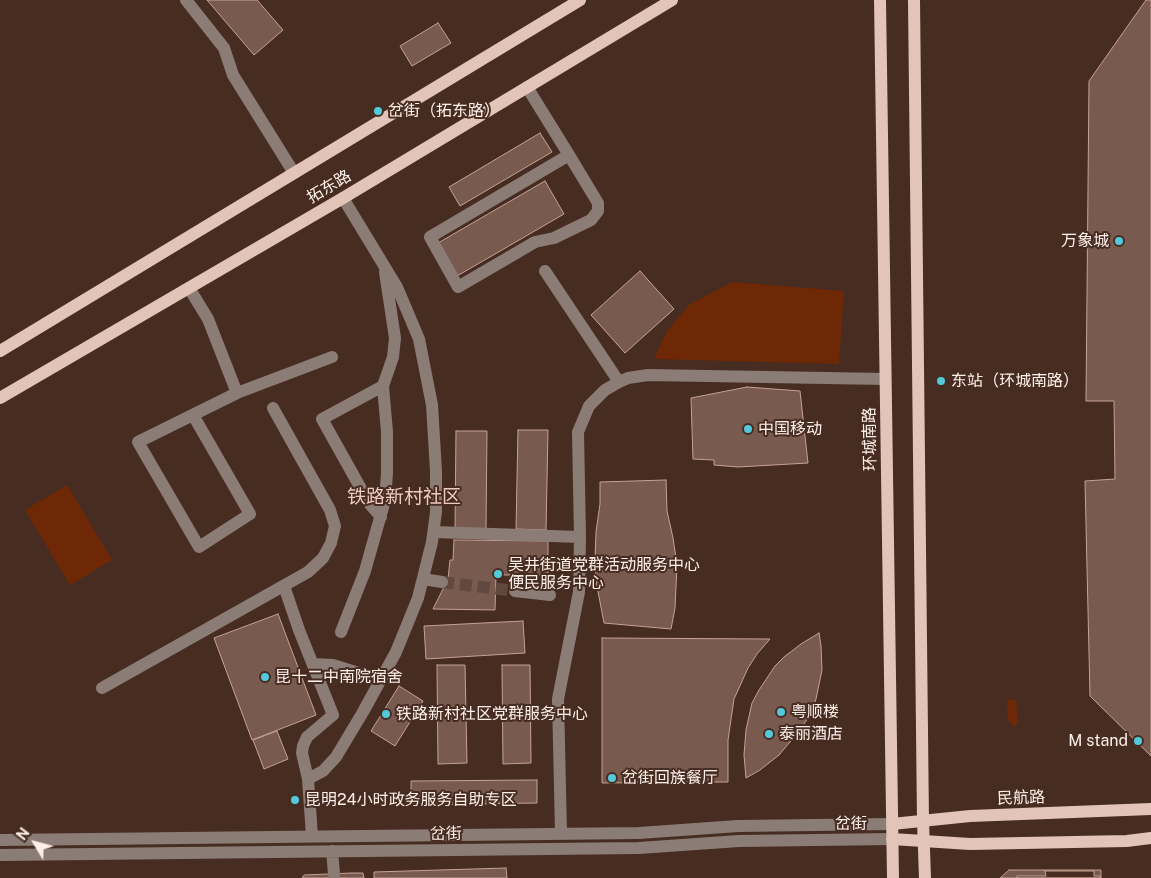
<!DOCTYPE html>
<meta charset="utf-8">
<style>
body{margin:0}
#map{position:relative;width:1151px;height:878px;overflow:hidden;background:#472c21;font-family:"Public Sans",sans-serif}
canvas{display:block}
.north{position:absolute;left:10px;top:818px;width:50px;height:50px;-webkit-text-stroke:4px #472c21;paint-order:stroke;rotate:307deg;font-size:14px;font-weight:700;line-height:20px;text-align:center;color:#fdefe9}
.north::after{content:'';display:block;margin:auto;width:18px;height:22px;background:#fdefe9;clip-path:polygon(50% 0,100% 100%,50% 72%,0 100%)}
</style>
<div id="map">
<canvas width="1151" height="878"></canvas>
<div class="north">N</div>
</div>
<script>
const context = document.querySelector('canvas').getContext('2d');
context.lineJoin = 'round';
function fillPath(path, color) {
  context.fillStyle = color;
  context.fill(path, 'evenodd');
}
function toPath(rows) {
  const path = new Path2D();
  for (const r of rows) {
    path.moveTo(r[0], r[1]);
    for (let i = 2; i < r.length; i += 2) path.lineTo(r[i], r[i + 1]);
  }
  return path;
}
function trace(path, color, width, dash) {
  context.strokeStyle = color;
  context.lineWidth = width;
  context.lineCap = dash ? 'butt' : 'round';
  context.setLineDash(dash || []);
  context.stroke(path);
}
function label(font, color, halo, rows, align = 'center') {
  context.font = font + ' "Public Sans","Noto Sans SC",sans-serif';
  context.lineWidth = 4;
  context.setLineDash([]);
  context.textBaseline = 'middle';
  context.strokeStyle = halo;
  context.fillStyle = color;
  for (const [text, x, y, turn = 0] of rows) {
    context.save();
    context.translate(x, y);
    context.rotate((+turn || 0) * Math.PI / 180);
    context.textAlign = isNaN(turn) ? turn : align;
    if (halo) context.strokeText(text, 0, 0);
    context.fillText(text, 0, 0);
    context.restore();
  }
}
fillPath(toPath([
 [732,282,844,291,839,364,654,359,667,331,689,305],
 [67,485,112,560,70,585,25,510],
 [1016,699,1018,722,1015,727,1008,720,1007,700]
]), '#6f2805');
const building = toPath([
 [207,0,257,0,283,30,254,55,207,0],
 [1146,0,1151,0,1151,756,1090,696,1085,481,1115,479,1114,401,1086,401,1089,81,1146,0],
 [438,23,451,43,412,66,400,46,438,23],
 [540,133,552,152,460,206,449,187,540,133],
 [545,181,564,214,457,276,438,243,545,181],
 [640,271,674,309,625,353,591,315,640,271],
 [747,387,800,391,808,463,738,467,714,465,714,460,693,459,691,398,747,387],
 [518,430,548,430,546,530,516,529,518,430],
 [456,431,487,431,486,529,455,529,456,431],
 [666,480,667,511,673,538,677,565,675,608,671,629,604,623,596,581,595,559,596,532,600,504,600,482,666,480],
 [454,540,548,541,548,575,496,575,495,610,433,609,448,579,450,560,453,560,454,540],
 [278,614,316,715,252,740,214,638,278,614],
 [523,621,525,653,426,659,424,626,523,621],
 [819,633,821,646,822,670,816,699,810,715,800,730,779,755,760,770,746,778,744,755,746,730,752,703,759,690,775,666,784,657,801,644,819,633],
 [602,638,770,639,757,654,748,668,734,699,728,740,728,782,602,783,602,638],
 [437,665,465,665,467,763,438,764,437,665],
 [502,665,530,665,531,763,503,764,502,665],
 [399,686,423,701,395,746,371,731,399,686],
 [277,731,288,759,264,769,253,740,277,731],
 [537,780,537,803,411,805,411,781,537,780],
 [506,868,507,878,374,878,374,872,506,868],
 [1009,870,1101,870,1101,878,1000,878,1009,870],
 [1045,871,1094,871,1094,876,1100,876,1100,878,1017,878,1017,876,1046,876,1045,871],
 [352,873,363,873,364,878,302,878,304,875,352,873]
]);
fillPath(building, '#795a4e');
trace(building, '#c5a395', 1);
trace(toPath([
 [442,582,515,591]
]), '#62493f', 12, [12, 6]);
trace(toPath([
 [186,0,224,48,233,75,294,173],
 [527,87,569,155,598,203,598,211,591,220,554,238,535,242,458,287,430,237,569,155],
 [545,271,619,382],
 [189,288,208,319,237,393],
 [193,415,250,514,199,547,138,442,237,393,332,357],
 [381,517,369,503,322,419,383,386],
 [434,532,580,537],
 [423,579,442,582],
 [284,586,299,630,333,715,307,737,303,746,302,753,308,779],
 [515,591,550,595],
 [341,632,365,571,385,500,387,473,387,432,383,386,393,357,395,338,385,272],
 [313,664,333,665,381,680],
 [102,688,308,572,323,558,331,543,335,526,330,510,273,408],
 [561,833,558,699,579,592,580,537,578,432,589,406,605,390,619,382,628,378,648,375,885,379],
 [312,836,308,779,323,771,336,757,363,712,396,652,418,598,432,542,436,512,436,471,432,405,419,339,397,287,343,198],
 [0,840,639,833,738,826,892,824],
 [332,851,334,874],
 [0,855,639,848,739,841,892,839]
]), '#8b7c76', 12);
trace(toPath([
 [880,0,893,878],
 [914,0,923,821,925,878],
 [0,351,580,0],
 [0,398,343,198,672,0],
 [892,824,970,816,1151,809],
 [892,839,970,844,1127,841,1151,838]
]), '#e2c4b8', 12);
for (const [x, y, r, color] of [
 [378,111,5,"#53cadc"],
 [1119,241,5,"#53cadc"],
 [941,381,5,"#53cadc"],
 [748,429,5,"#53cadc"],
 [498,574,5,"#53cadc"],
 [265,677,5,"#53cadc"],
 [781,712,5,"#53cadc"],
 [386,714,5,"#53cadc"],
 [769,734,5,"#53cadc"],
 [1138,741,5,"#53cadc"],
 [612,778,5,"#53cadc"],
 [295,800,5,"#53cadc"]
]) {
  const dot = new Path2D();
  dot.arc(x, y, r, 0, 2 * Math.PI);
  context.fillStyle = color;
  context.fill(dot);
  trace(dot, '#472c21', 2);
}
label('16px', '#fdefe9', '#472c21', [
 ["岔街（拓东路）",388,111],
 ["万象城",1109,241,"right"],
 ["东站（环城南路）",951,381],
 ["中国移动",758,429],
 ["吴井街道党群活动服务中心",508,565],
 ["便民服务中心",508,583],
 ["昆十二中南院宿舍",275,677],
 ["粤顺楼",791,712],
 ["铁路新村社区党群服务中心",396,714],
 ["泰丽酒店",779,734],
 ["M stand",1128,741,"right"],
 ["岔街回族餐厅",622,778],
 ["昆明24小时政务服务自助专区",305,800]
], 'left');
label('16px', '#fdefe9', '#472c21', [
 ["拓东路",329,187,-31],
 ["环城南路",870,439,-91],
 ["民航路",1021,798,-2],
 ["岔街",851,824],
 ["岔街",446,834,-1]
]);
label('19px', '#efcbbd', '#472c21', [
 ["铁路新村社区",404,497]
]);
</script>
